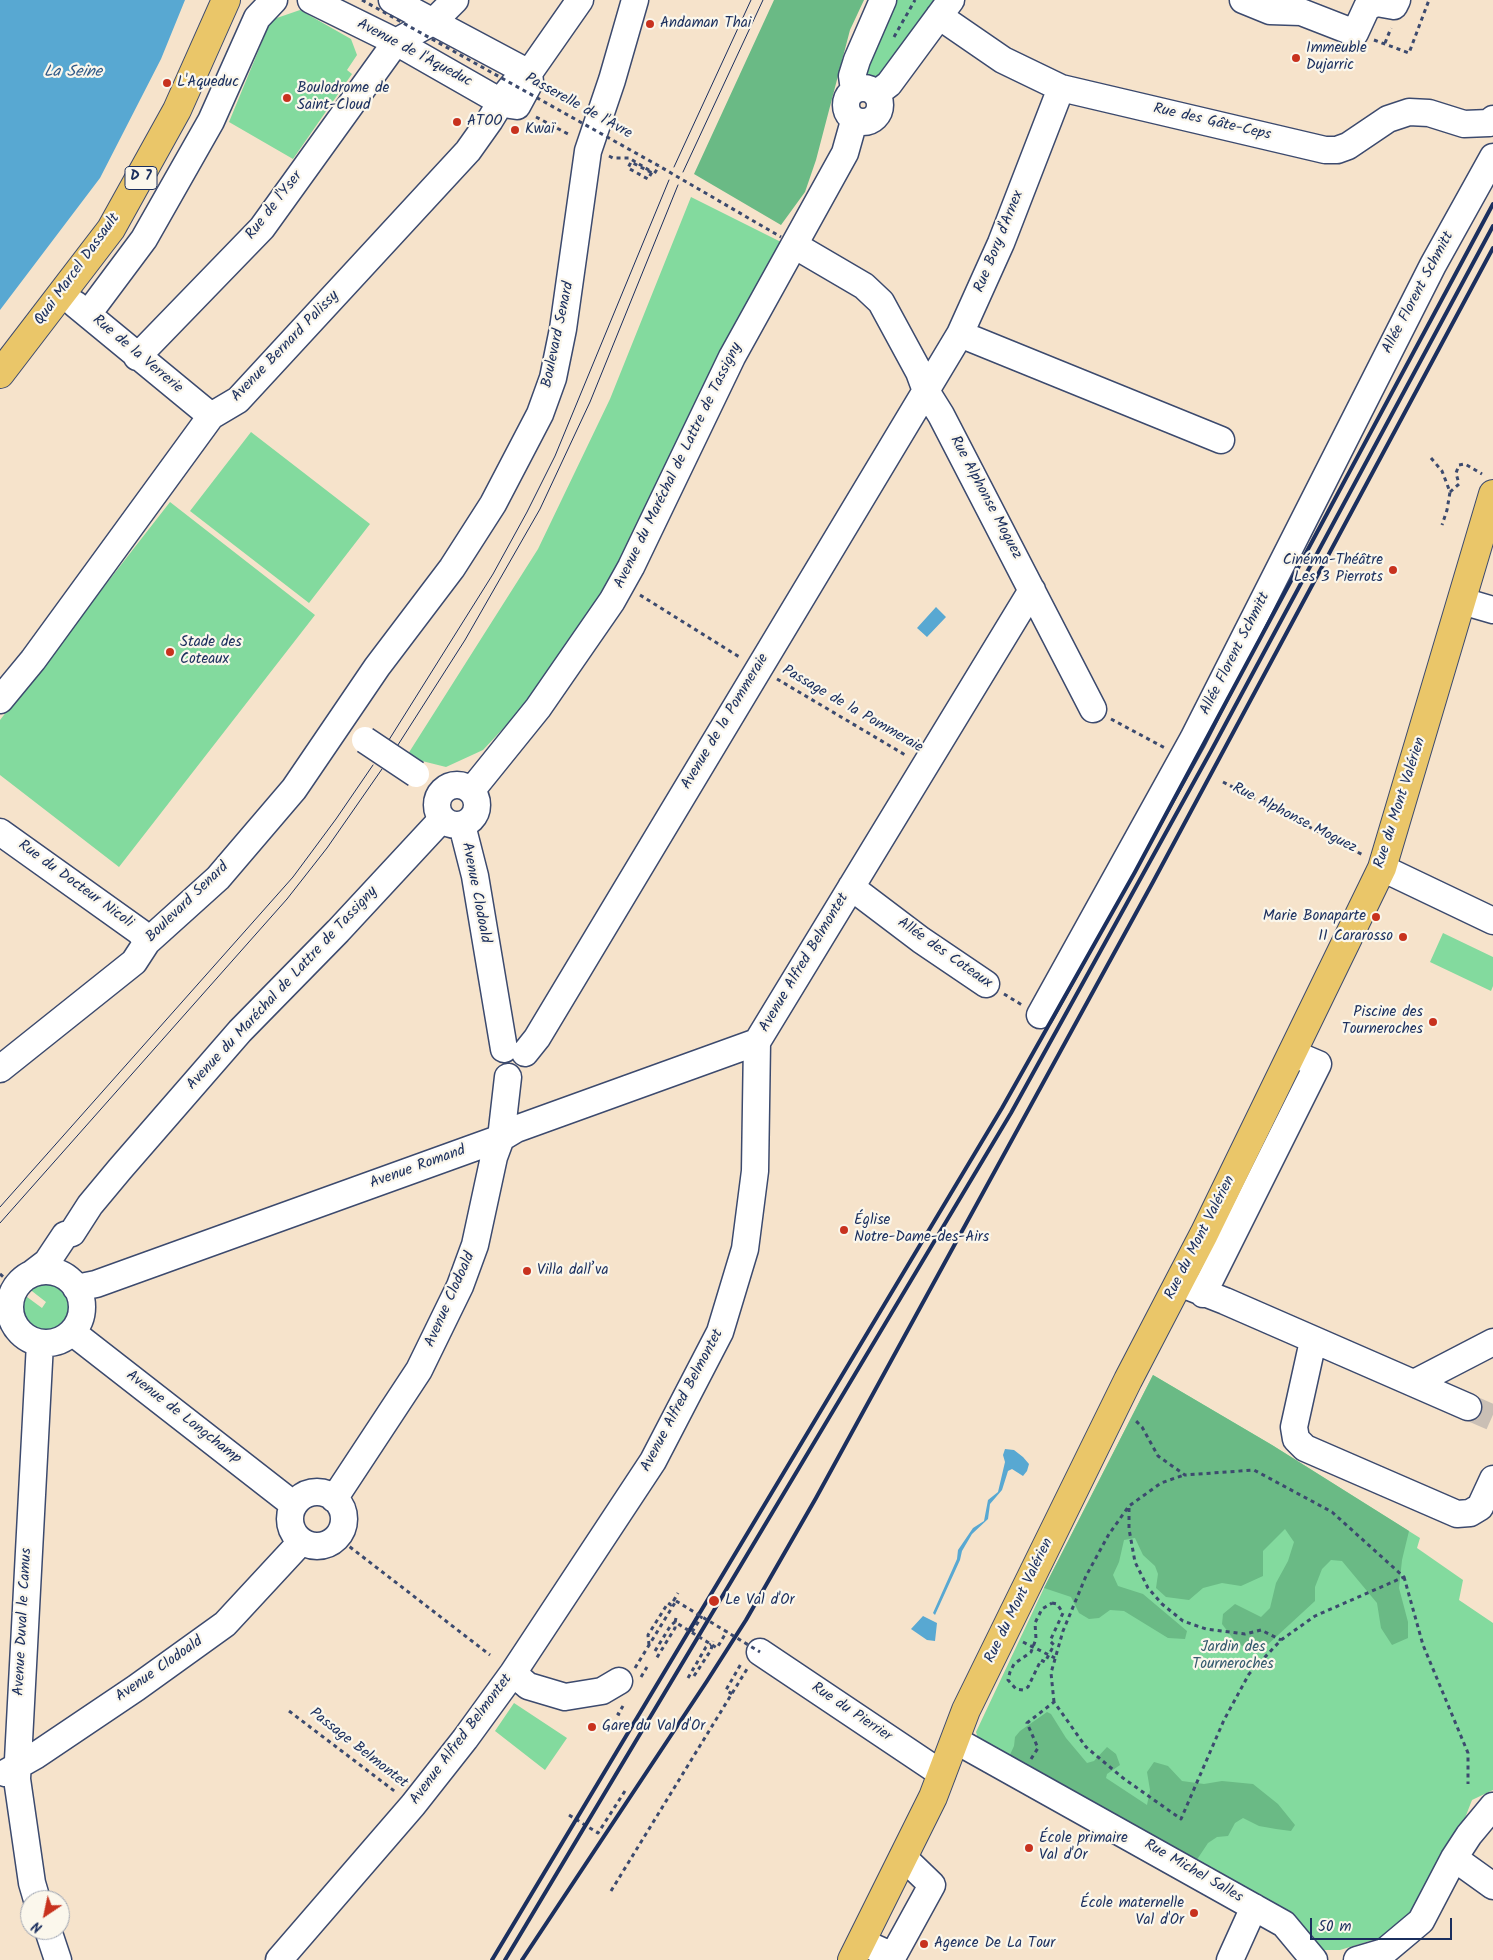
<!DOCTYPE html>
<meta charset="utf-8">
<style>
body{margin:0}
#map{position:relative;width:1493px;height:1960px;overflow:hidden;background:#f6e3cb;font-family:Kalam,sans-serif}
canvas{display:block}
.north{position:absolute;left:20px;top:1890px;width:50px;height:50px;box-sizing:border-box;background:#fbf7ec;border:1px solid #a1a7b3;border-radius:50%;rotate:214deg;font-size:14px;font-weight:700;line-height:20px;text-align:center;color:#1b2f5e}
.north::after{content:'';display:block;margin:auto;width:18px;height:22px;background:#c8321e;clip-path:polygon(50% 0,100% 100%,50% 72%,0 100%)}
.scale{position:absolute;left:1310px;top:1918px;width:142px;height:22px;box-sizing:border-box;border:2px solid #1b2f5e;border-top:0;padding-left:6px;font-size:15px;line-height:18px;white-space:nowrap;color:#1b2f5e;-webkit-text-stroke:4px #fbf7ec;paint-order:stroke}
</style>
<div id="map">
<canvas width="1493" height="1960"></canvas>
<div class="north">N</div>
<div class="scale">50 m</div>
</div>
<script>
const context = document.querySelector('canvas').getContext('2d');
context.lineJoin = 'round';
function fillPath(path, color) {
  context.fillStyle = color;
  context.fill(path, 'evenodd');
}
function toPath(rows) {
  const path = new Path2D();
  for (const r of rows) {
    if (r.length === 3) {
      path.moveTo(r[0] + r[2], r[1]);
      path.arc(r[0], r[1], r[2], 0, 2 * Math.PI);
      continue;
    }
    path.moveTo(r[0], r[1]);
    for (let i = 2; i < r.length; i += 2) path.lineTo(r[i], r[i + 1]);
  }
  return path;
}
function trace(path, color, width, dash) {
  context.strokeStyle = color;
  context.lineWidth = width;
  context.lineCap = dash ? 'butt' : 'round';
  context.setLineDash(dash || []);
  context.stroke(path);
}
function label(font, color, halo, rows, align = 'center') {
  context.font = font + ' Kalam,sans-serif';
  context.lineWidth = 4.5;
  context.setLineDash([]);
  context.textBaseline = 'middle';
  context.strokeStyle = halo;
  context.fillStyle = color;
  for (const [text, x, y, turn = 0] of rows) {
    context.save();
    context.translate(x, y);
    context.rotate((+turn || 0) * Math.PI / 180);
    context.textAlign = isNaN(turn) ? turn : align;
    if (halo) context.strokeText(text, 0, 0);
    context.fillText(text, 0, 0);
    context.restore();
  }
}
fillPath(toPath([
 [895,0,936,0,888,77,870,82,863,74],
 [300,10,351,39,357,55,347,70,352,74,293,159,229,122,271,20],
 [691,197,781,242,625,559,554,665,511,720,483,750,446,767,418,760,408,754,538,549,610,399],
 [251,432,370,524,309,603,190,511],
 [170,502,315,615,119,867,0,775,0,720],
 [1443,933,1493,957,1493,986,1491,991,1430,962],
 [44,1280,54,1281,66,1287,74,1303,72,1321,63,1330,50,1336,33,1333,23,1322,19,1312,23,1294,42,1308,46,1302,28,1288,34,1283],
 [1153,1375,1272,1445,1420,1538,1417,1548,1463,1580,1459,1600,1493,1623,1493,1790,1472,1800,1451,1854,1404,1924,1383,1937,1340,1950,1317,1950,979,1742,976,1732,1044,1588],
 [514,1703,567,1738,545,1770,495,1731]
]), '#83da9e');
fillPath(toPath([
 [774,0,864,0,850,30,816,160,805,192,781,225,694,174],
 [1153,1375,1272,1445,1409,1531,1402,1560,1399,1588,1408,1622,1408,1638,1392,1645,1381,1628,1377,1603,1342,1561,1331,1560,1322,1569,1315,1587,1315,1601,1264,1648,1254,1650,1237,1644,1222,1624,1223,1614,1235,1604,1261,1617,1270,1608,1276,1583,1288,1561,1294,1542,1285,1529,1263,1551,1263,1576,1241,1586,1222,1583,1203,1588,1189,1600,1166,1597,1156,1588,1158,1574,1155,1566,1143,1555,1135,1538,1124,1540,1119,1562,1113,1575,1118,1586,1143,1594,1187,1631,1185,1639,1168,1638,1124,1611,1110,1610,1099,1618,1089,1619,1079,1613,1071,1597,1044,1588],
 [1047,1712,1051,1714,1066,1738,1087,1763,1094,1761,1107,1747,1116,1754,1120,1765,1107,1774,1106,1778,1147,1805,1150,1790,1147,1772,1154,1762,1168,1766,1182,1781,1204,1784,1222,1781,1253,1784,1278,1804,1295,1825,1291,1831,1276,1829,1259,1826,1243,1818,1235,1823,1228,1836,1217,1837,1208,1843,1194,1864,1008,1759,1014,1746,1015,1737,1020,1731]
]), '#6aba85');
fillPath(toPath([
 [0,0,185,0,161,59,100,178,0,310],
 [936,607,946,617,927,637,917,628],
 [1005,1449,1014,1450,1023,1457,1029,1464,1027,1471,1023,1476,1012,1469,1008,1471,1002,1490,990,1504,988,1519,972,1534,962,1551,960,1560,935,1615,933,1613,957,1559,958,1550,973,1528,984,1521,988,1500,998,1492,1005,1462,1003,1455],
 [923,1616,937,1623,935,1641,927,1640,911,1629]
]), '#58a8d2');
trace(toPath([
 [1468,1407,1493,1418]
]), '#cabfb5', 26, [26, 13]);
const minor = toPath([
 [392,0,529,73,580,0],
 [1243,0,1270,11,1301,12,1355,33,1367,7,1377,3,1394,6,1397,0],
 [939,16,1003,60,1061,88,1325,150,1337,150,1348,146,1388,119,1409,112,1429,113,1464,124,1489,123,1493,119],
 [863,105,17],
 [854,90,852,76,857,60,883,0],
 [876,94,889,84,951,0],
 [794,245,864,286,881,302,919,372,926,391,941,415,1093,709],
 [75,304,211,416],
 [88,314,144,239,211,121,257,18,274,0],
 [960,334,1221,440],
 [137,357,262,228,396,42,434,21,455,0],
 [1462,601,1493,610],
 [0,700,33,660,211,416,238,400,468,151,490,120,501,102,506,94,519,78,529,73,530,82,517,106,510,105,501,102,396,42,311,0],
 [457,805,20],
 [471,791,538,708,612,601,631,567,732,357,845,153,854,121],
 [462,825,475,876,504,1049],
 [0,832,140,932,147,942],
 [1382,868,1493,921],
 [851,887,921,940,986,984],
 [1040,1015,1193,739,1433,265,1493,157],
 [525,1053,537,1038,960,334,1001,243,1061,88],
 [0,1069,134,962,147,942,218,878,294,789,377,667,452,568,493,504,540,414,553,378,563,329,588,151,612,80,635,0],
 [46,1307,36],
 [30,1275,47,1262,65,1235,72,1233,90,1205,120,1169,240,1031,338,931,442,819],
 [1179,1283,1225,1301,1468,1407],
 [76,1288,96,1284,501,1138,516,1129,757,1042],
 [1203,1294,1318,1064,1292,1053],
 [72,1332,294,1505],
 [1313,1341,1294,1427,1296,1439,1305,1448,1457,1514,1470,1513,1480,1507,1493,1479],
 [1414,1383,1493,1342],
 [317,1519,27],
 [334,1499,419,1370,460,1286,475,1245,494,1157,501,1138,508,1077],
 [760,1652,942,1774],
 [513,1673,528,1686,565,1697,602,1691,619,1681],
 [955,1740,1284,1924,1314,1960],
 [5,1773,35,1756,136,1688,225,1624,301,1542],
 [1454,1858,1493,1886],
 [37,1900,32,1883,17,1779,40,1343],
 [48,1930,58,1960],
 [862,1942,893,1956,932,1885,903,1857],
 [279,1960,413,1805,465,1739,513,1673,653,1461,720,1332,745,1249,755,1171,757,1042,1032,590],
 [1230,1960,1254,1907],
 [1357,1960,1384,1952,1421,1921,1454,1858,1469,1835,1493,1806]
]);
const major = toPath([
 [0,374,111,229,177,110,226,0],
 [852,1960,933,1797,966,1710,1128,1380,1204,1234,1382,868,1493,494]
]);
trace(minor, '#3c4a6e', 29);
trace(major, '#3c4a6e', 30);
trace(toPath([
 [894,37,915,0],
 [1374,40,1409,53,1429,0],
 [1385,43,1391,28],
 [536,117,570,135],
 [609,156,613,158,629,158,652,172,648,179,628,168,631,162,654,174,659,166],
 [1431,458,1442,471,1450,492,1447,510,1442,525],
 [1450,492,1459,484,1456,473,1459,465,1465,464,1482,474],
 [640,595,741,658],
 [777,679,907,756],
 [1111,719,1165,748],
 [1223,782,1363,855],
 [1004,994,1022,1005],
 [0,1274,8,1281],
 [1129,1508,1129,1529,1135,1562,1148,1588,1162,1604,1183,1621,1206,1629,1245,1634,1261,1630,1281,1640],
 [337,1537,490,1655],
 [1404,1577,1423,1645,1468,1753,1468,1784],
 [1052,1603,1057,1604,1063,1613,1050,1641,1054,1645,1045,1662,1041,1660,1028,1687,1023,1690,1016,1689,1008,1680,1010,1672,1014,1664,1031,1652,1036,1639,1035,1623,1042,1609,1052,1603],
 [692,1632,702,1616],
 [1023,1642,1055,1658],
 [649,1645,648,1635,668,1603,671,1605,674,1600],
 [655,1651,671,1625,675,1622,675,1628,656,1659],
 [635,1668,676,1601,674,1600,678,1593],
 [694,1676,711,1650,713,1641],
 [641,1677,647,1667],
 [688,1678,706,1647,711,1644],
 [732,1694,726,1690,742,1662],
 [1054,1702,1051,1673,1063,1631,1086,1576,1109,1534,1129,1506,1161,1483,1184,1475],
 [289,1711,397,1793],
 [620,1715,618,1714,623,1706],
 [1031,1759,1038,1748,1027,1723,1054,1702,1086,1747,1123,1778,1181,1819,1224,1720,1249,1674,1281,1640,1315,1616,1404,1577,1332,1512,1254,1470,1185,1475,1158,1456,1142,1427,1134,1419],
 [569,1815,598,1833,625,1791],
 [611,1891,747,1669]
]), '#3c4a6e', 3, [4, 4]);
trace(minor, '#fff', 26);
trace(major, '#eac669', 28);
trace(toPath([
 [674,167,751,0],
 [683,172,763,0],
 [387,743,493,574,527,512,555,456,669,180],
 [396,748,465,640,540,509,590,402,678,185],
 [0,1207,293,877,336,819,373,765],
 [0,1223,287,899,327,848,382,769]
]), '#1b2f5e', 1);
trace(toPath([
 [492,1960,1002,1108,1135,872,1493,204],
 [505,1960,1011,1113,1211,751,1493,226],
 [522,1960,707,1681,746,1620,816,1498,1153,882,1493,248]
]), '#1b2f5e', 4);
const minorBridge = toPath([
 [365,740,416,774]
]);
trace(minorBridge, '#3c4a6e', 29, []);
trace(toPath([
 [362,0,659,166,781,237],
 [676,1601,760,1652],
 [676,1618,675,1622,717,1648,727,1631]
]), '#3c4a6e', 3, [4, 4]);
trace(minorBridge, '#fff', 26);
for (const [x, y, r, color] of [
 [650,24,5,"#c8321e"],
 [1296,58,5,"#c8321e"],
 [167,83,5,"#c8321e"],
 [287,98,5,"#c8321e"],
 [457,122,5,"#c8321e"],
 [515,130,5,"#c8321e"],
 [1393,570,5,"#c8321e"],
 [170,652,5,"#c8321e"],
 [1376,917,5,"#c8321e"],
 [1403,937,5,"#c8321e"],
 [1433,1022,5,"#c8321e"],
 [844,1230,5,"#c8321e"],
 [527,1271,5,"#c8321e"],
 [714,1601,6,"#c8321e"],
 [592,1727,5,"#c8321e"],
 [1029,1848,5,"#c8321e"],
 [1194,1913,5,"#c8321e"],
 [924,1944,5,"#c8321e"]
]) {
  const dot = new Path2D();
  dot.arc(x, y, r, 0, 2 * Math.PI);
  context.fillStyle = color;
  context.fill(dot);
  trace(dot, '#fbf7ec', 2);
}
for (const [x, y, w] of [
 [141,178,32]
]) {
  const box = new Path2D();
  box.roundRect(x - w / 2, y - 11.5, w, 23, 4);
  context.fillStyle = '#fbf7ec';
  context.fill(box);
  trace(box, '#1b2f5e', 1);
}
label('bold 14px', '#1b2f5e', null, [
 ["D 7",141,178]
]);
label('15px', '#1b2f5e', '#fbf7ec', [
 ["Andaman Thai",660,24],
 ["Immeuble",1306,49],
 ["Dujarric",1306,66],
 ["L'Aqueduc",177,83],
 ["Boulodrome de",297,89],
 ["Saint-Cloud",297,106],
 ["ATOO",467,122],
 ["Kwaï",525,130],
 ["Cinéma-Théâtre",1383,561,"right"],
 ["Les 3 Pierrots",1383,578,"right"],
 ["Stade des",180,643],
 ["Coteaux",180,660],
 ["Marie Bonaparte",1366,917,"right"],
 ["II Cararosso",1393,937,"right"],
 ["Piscine des",1423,1013,"right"],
 ["Tourneroches",1423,1030,"right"],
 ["Église",854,1221],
 ["Notre-Dame-des-Airs",854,1238],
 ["Villa dall’va",537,1271],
 ["Le Val d'Or",725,1601],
 ["Gare du Val d'Or",602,1727],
 ["École primaire",1039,1839],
 ["Val d'Or",1039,1856],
 ["École maternelle",1184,1904,"right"],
 ["Val d'Or",1184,1921,"right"],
 ["Agence De La Tour",934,1944]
], 'left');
label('15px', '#1b2f5e', '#fbf7ec', [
 ["Avenue de l'Aqueduc",414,54,28],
 ["Passerelle de l'Avre",578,107,29],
 ["Rue des Gâte-Ceps",1212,123,13],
 ["Rue de l'Yser",275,206,-52],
 ["Rue Bory d'Arnex",1000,242,-68],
 ["Quai Marcel Dassault",78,270,-54],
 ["Allée Florent Schmitt",1419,293,-62],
 ["Boulevard Senard",559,335,-78],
 ["Avenue Bernard Palissy",286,347,-46],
 ["Rue de la Verrerie",137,355,40],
 ["Avenue du Maréchal de Lattre de Tassigny",679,466,-64],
 ["Rue Alphonse Moguez",985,498,62],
 ["Allée Florent Schmitt",1236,654,-63],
 ["Passage de la Pommeraie",852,710,30],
 ["Avenue de la Pommeraie",726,722,-59],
 ["Rue du Mont Valérien",1401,803,-72],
 ["Rue Alphonse Moguez",1294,819,27],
 ["Rue du Docteur Nicoli",75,885,36],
 ["Avenue Clodoald",475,893,79],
 ["Boulevard Senard",188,903,-44],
 ["Allée des Coteaux",944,954,35],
 ["Avenue Alfred Belmontet",805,963,-59],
 ["Avenue du Maréchal de Lattre de Tassigny",283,989,-47],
 ["Avenue Romand",418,1168,-20],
 ["Rue du Mont Valérien",1201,1238,-63],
 ["Avenue Clodoald",451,1300,-66],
 ["Avenue Alfred Belmontet",683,1401,-62],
 ["Avenue de Longchamp",183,1418,38],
 ["Rue du Mont Valérien",1020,1601,-64],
 ["Avenue Duval le Camus",24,1622,-87],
 ["Avenue Clodoald",160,1670,-35],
 ["Rue du Pierrier",851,1713,34],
 ["Avenue Alfred Belmontet",462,1740,-53],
 ["Passage Belmontet",358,1749,38],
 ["Rue Michel Salles",1193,1872,30]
]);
label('15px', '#355a6e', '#fbf7ec', [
 ["Jardin des",1233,1648],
 ["Tourneroches",1233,1665]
]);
label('italic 16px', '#305987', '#fbf7ec', [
 ["La Seine",73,73]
]);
</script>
